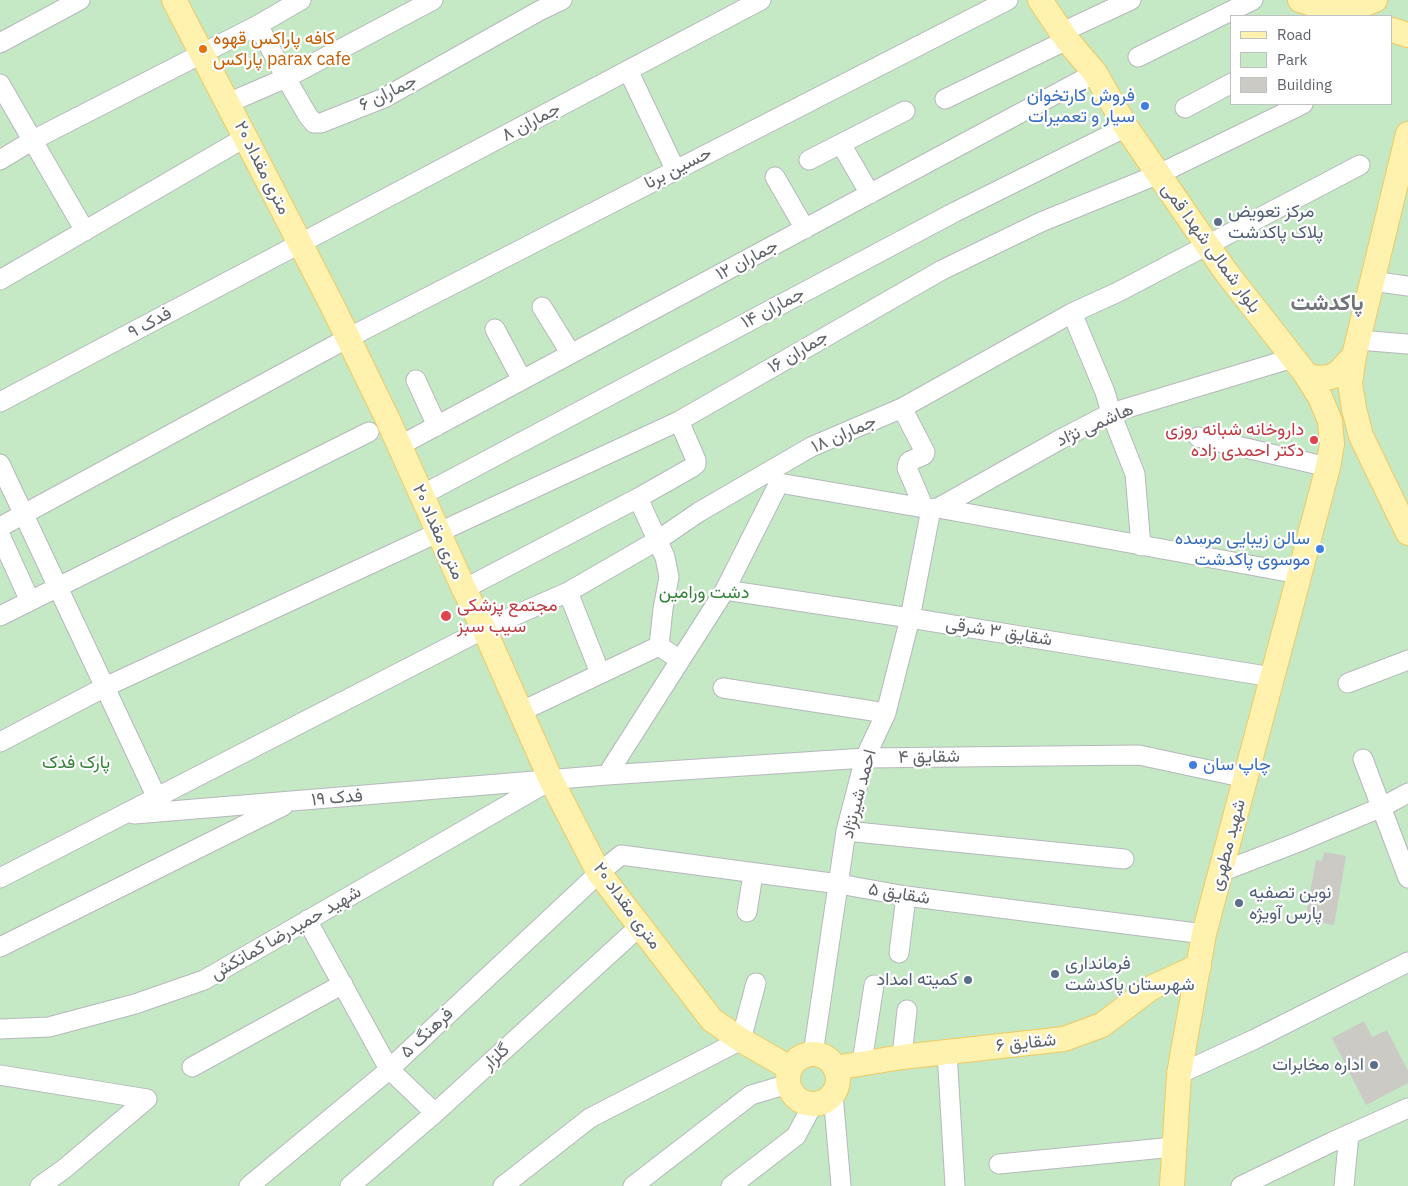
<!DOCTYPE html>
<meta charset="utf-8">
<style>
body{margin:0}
#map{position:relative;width:1408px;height:1186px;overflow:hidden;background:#f1efe8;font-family:"IBM Plex Sans",sans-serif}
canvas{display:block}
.legend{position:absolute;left:1230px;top:15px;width:162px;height:90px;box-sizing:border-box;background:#fff;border:1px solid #bfc1c3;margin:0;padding:6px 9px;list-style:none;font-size:15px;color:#5f6368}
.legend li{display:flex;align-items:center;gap:10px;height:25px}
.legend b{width:25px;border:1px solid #bfc1c3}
</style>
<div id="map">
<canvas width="1408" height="1186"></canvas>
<ul class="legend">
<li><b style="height:6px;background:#fff2af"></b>Road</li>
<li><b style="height:14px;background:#c5e8c5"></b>Park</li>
<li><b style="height:14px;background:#cccac5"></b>Building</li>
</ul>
</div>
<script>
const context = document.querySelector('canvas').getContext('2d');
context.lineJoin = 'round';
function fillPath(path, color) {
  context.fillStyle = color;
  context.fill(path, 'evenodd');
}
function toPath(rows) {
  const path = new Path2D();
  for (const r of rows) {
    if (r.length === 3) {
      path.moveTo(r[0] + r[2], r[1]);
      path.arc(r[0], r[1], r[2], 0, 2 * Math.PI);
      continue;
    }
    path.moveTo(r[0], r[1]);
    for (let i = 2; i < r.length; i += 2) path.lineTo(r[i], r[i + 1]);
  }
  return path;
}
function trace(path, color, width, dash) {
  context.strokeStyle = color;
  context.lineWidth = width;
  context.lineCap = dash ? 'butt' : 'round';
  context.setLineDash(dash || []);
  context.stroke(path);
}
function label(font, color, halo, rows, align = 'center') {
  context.font = font + ' "IBM Plex Sans",Vazirmatn,sans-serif';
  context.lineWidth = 4.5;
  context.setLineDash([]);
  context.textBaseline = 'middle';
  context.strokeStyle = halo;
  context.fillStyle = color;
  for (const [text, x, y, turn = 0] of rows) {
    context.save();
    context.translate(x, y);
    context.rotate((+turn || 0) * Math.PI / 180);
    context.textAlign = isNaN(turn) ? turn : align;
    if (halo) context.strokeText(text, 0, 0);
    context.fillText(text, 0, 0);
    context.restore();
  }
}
fillPath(toPath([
 [0,0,1408,0,1408,1186,0,1186],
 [1232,16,1392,16,1392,104,1232,104]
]), '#c5e8c5');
fillPath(toPath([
 [1324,852,1346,856,1334,925,1305,920,1316,860,1322,861],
 [1364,1021,1372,1037,1387,1030,1408,1071,1408,1083,1366,1105,1332,1038]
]), '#cccac5');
const minor = toPath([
 [258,25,286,78,433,0],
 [1073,27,1131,0],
 [0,43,80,0],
 [1138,57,1253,0],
 [628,70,675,169],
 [0,84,85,231],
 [945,99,1067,40],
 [228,103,286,78,308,116,314,123,321,123,384,98,539,11,562,0],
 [1185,108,1232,83],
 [841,144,870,194],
 [0,160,33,140,258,25,301,0],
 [809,160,905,111],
 [775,177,805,229],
 [0,280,246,137],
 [1372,281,1408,286],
 [542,307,571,354],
 [1072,313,1105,392,1111,413,1135,474,1141,546],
 [495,329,522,380],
 [1358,340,1408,344],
 [416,380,437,426],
 [0,402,761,0],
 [902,408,925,452,924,455,910,461,908,463,907,468,924,508],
 [1198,437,1328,467],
 [399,446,1095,73],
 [0,464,157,798],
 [779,483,924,508],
 [422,495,955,212,1126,127],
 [638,498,665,557,669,577,663,609,659,646],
 [938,508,1061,439,1111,413,1293,358],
 [0,527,348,338,1008,0],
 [0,535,30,601],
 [464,589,638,498,691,468,696,464,696,460,679,421],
 [725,590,910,618,1272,677],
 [568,592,600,673],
 [0,616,369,432],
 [1348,683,1408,660],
 [723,688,886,713],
 [522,711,659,646,680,660],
 [0,742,105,687,679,421,942,270,1041,222,1159,174,1303,104],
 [1363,759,1408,878],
 [607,775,725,590,779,483],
 [134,814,607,775,865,758,1139,755,1246,778],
 [846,831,1124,859],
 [1221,872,1296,843,1382,807,1408,793],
 [0,878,484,629,568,592,658,540,699,512,811,447,902,408,1072,313,1118,292,1360,165],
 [747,912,753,874],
 [307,920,389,1069,435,1113],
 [0,947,283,806],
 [899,953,906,896],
 [0,1029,49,1027,135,1004,204,980,546,783],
 [947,1052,955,1186],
 [813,1054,846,831,865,758,886,713,910,618,931,509,938,508,1299,574],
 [902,1057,907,1010],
 [862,1062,874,985],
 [192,1067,343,984],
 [1179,1074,1255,1039,1408,962],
 [0,1075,147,1099],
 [833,1094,841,1186],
 [999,1164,1174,1147],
 [40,1186,64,1169,147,1099],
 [249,1186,384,1074,599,873,621,855,839,884,906,896,1204,934],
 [350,1186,435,1113,640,926],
 [503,1186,590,1118,741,1040,756,983],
 [633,1186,751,1095,788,1084],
 [731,1186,796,1136,813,1104],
 [1241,1186,1332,1142,1408,1108],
 [1344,1186,1349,1134]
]);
const major = toPath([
 [174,0,332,305,388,420,464,589,484,629,551,780,599,873,712,1020,741,1040,790,1068],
 [1040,0,1067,40,1095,73,1126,127,1226,272,1305,373,1320,397,1330,421,1332,444,1328,467,1204,934,1179,1074,1172,1186],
 [1300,0,1351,16],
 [1341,13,1375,0],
 [1392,30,1408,35],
 [1408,134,1354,356,1350,383,1354,409,1361,436,1408,533],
 [1305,373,1313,378,1331,377,1338,373,1354,356],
 [813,1079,25],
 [835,1068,902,1057,1064,1039,1102,1025,1151,988,1199,966]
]);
trace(minor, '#b5b8bc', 21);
trace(major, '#f2c960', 26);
trace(minor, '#fff', 19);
trace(major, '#fff2af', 24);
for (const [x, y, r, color] of [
 [203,49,5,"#e8710a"],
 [1145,106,5,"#3f7fe0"],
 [1218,222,5,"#5c6f8a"],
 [1314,440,5,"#e0444e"],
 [1320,549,5,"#3f7fe0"],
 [446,616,6,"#e0444e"],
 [1193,765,5,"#3f7fe0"],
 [1239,903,5,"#5c6f8a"],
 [1055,974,5,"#5c6f8a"],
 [968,980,5,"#5c6f8a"],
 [1374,1065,5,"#5c6f8a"]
]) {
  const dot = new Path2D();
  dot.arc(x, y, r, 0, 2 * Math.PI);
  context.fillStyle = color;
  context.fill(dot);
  trace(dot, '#fff', 2);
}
label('18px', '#c56008', '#fff', [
 ["کافه پاراکس قهوه",213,39],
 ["پاراکس parax cafe",213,60]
], 'left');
label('18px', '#5f6368', '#fff', [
 ["جماران ۶",388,93,-26],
 ["جماران ۸",531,122,-28],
 ["۲۰ متری مقداد",262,168,63],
 ["حسین برنا",678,168,-27],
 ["بلوار شمالی شهدا قمی",1211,248,54],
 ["جماران ۱۲",747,260,-28],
 ["جماران ۱۴",773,308,-28],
 ["فدک ۹",150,323,-28],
 ["جماران ۱۶",798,352,-31],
 ["هاشمی نژاد",1095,425,-24],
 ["جماران ۱۸",844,434,-24],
 ["۲۰ متری مقداد",438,532,66],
 ["شقایق ۳ شرقی",999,632,9],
 ["شقایق ۴",929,757,-1],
 ["احمد شیرنژاد",859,794,-75],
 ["فدک ۱۹",337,798,-5],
 ["شهید مطهری",1228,845,-75],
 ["شقایق ۵",899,894,9],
 ["۲۰ متری مقداد",627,906,54],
 ["شهید حمیدرضا کمانکش",286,933,-30],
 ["فرهنگ ۵",427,1033,-43],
 ["شقایق ۶",1026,1043,-6],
 ["گلزار",496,1057,-42]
]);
label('18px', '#366cbe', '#fff', [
 ["فروش کارتخوان",1135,96],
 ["سیار و تعمیرات",1135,117],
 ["سالن زیبایی مرسده",1310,539],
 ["موسوی پاکدشت",1310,560],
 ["چاپ سان",1203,765,"left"]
], 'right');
label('18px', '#4e5e75', '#fff', [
 ["مرکز تعویض",1228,212],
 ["پلاک پاکدشت",1228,233],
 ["نوین تصفیه",1249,893],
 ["پارس آویژه",1249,914],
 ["فرمانداری",1065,964],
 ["شهرستان پاکدشت",1065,985],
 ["کمیته امداد",958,980,"right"],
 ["اداره مخابرات",1364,1065,"right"]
], 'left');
label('18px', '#be3a42', '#fff', [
 ["داروخانه شبانه روزی",1304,430],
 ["دکتر احمدی زاده",1304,451],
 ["مجتمع پزشکی",457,606,"left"],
 ["سیب سبز",457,627,"left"]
], 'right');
label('18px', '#348238', '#fff', [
 ["دشت ورامین",704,593],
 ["پارک فدک",76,763]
]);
label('bold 22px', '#70757a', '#fff', [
 ["پاکدشت",1327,304]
]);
</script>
